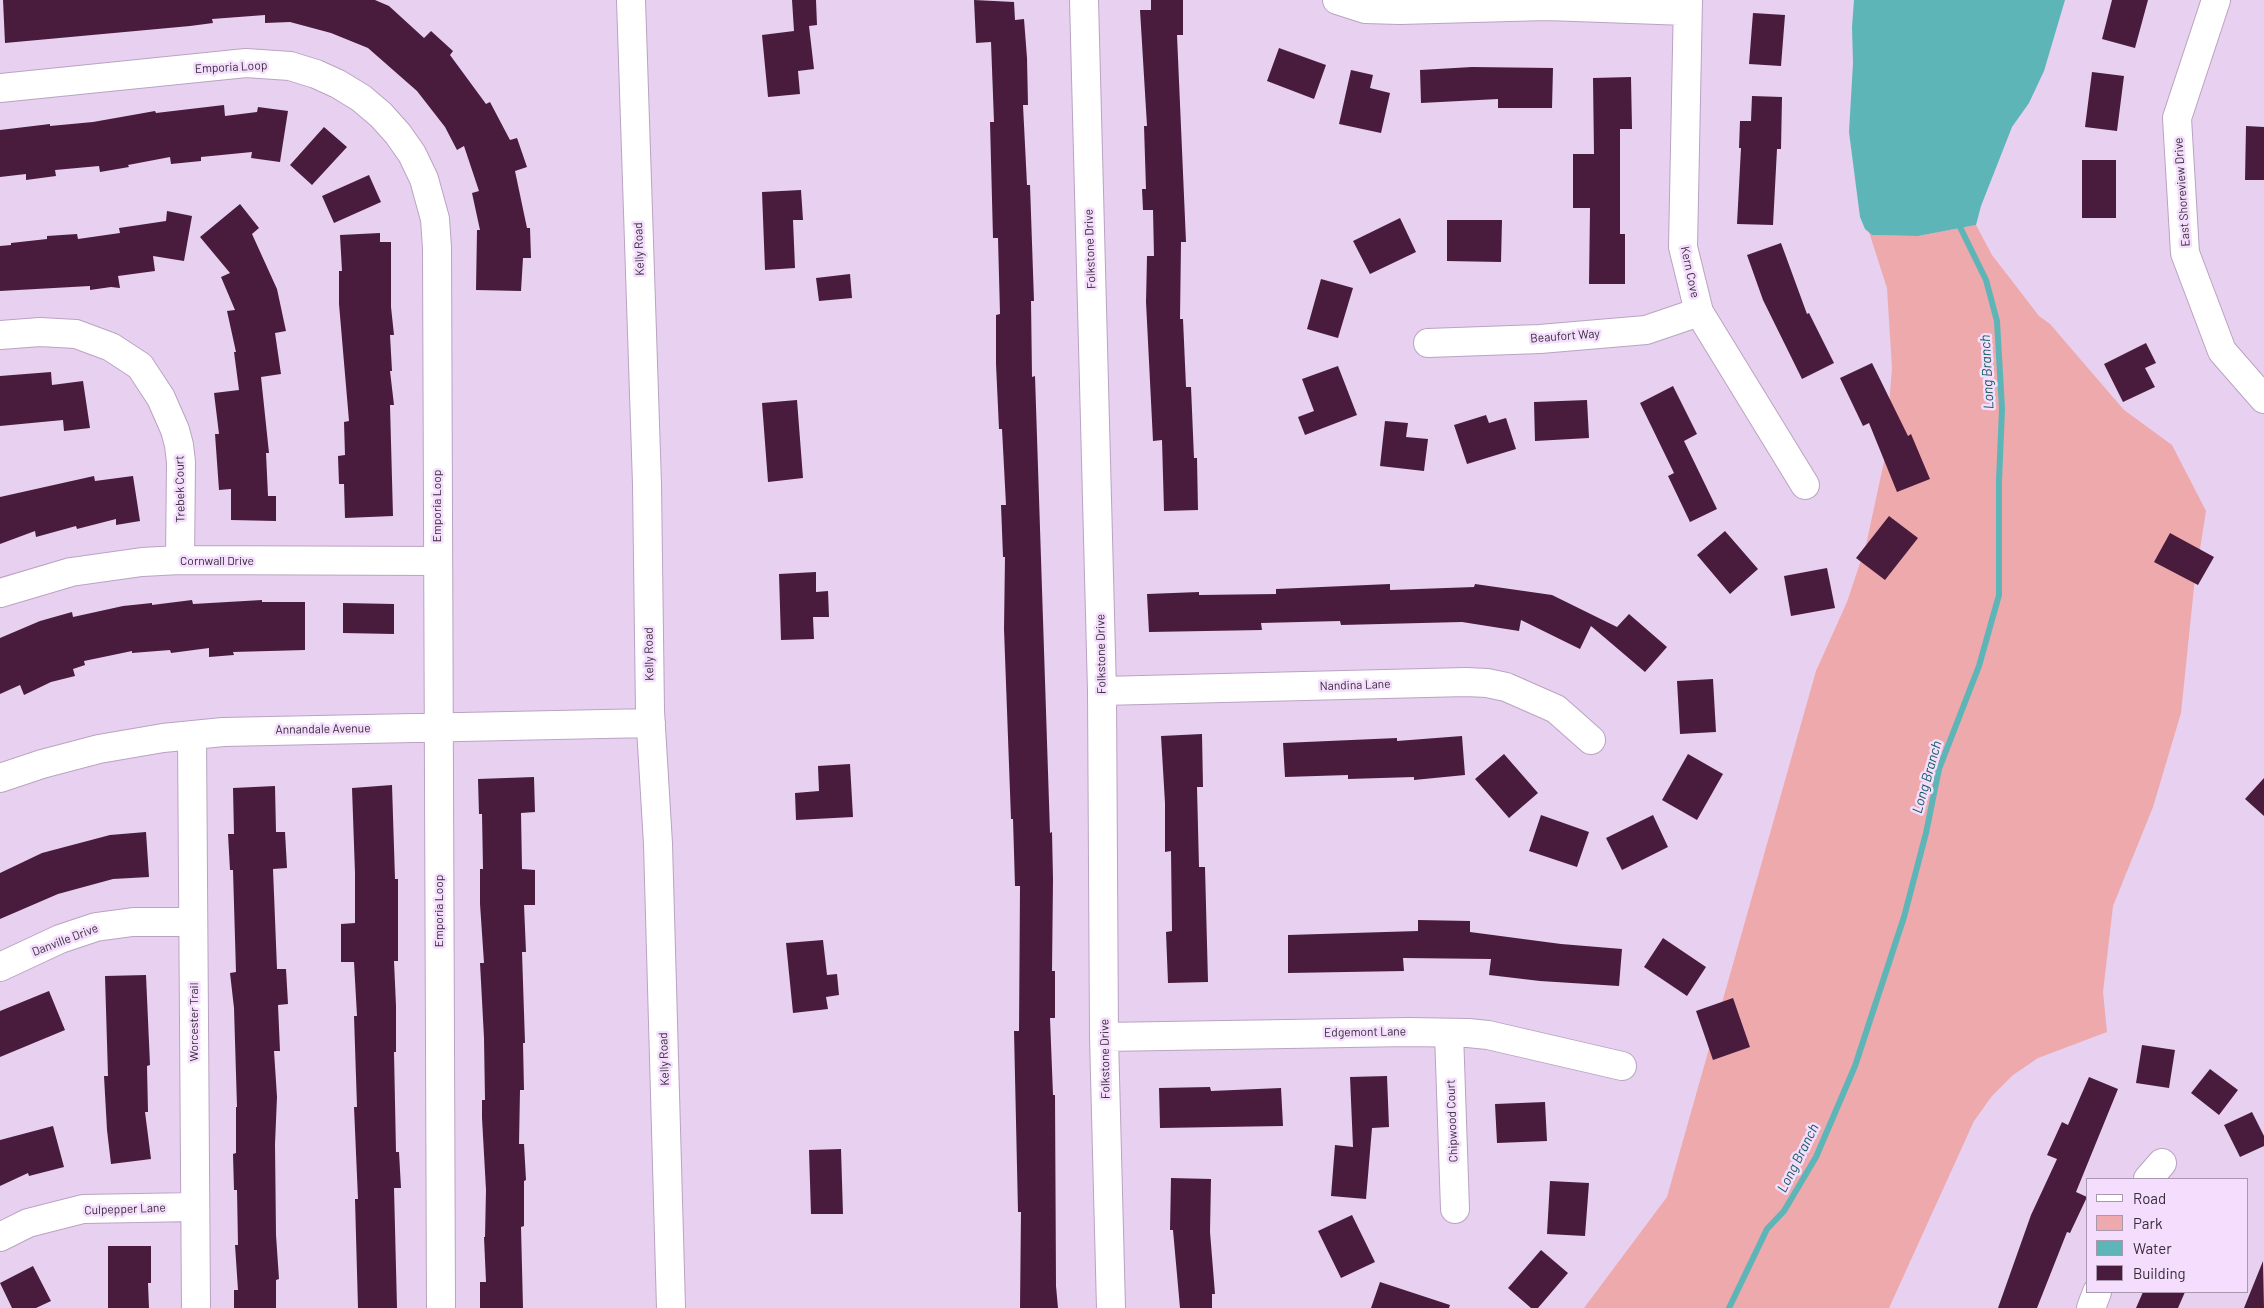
<!DOCTYPE html>
<style>
body{margin:0}
#map{position:relative;width:2264px;height:1308px;overflow:hidden;background:#e8d0f0;font-family:Barlow,sans-serif}
canvas{display:block}
.legend{position:absolute;left:2086px;top:1178px;width:162px;height:115px;box-sizing:border-box;background:#f5ddfd;border:1px solid #a997af;margin:0;padding:6px 9px;list-style:none;font-size:15px;color:#362d39}
.legend li{display:flex;align-items:center;gap:10px;height:25px}
.legend b{width:25px;border:1px solid #a997af}
</style>
<div id="map">
<canvas width="2264" height="1308"></canvas>
<ul class="legend">
<li><b style="height:6px;background:#fff"></b>Road</li>
<li><b style="height:14px;background:#eda9ab"></b>Park</li>
<li><b style="height:14px;background:#5db5b7"></b>Water</li>
<li><b style="height:14px;background:#491c3e"></b>Building</li>
</ul>
</div>
<script>
const context = document.querySelector('canvas').getContext('2d');
context.lineJoin = 'round';
function fillPath(path, color) {
  context.fillStyle = color;
  context.fill(path, 'evenodd');
}
function toPath(rows) {
  const path = new Path2D();
  for (const r of rows) {
    path.moveTo(r[0], r[1]);
    for (let i = 2; i < r.length; i += 2) path.lineTo(r[i], r[i + 1]);
  }
  return path;
}
function trace(path, color, width, dash) {
  context.strokeStyle = color;
  context.lineWidth = width;
  context.lineCap = dash ? 'butt' : 'round';
  context.setLineDash(dash || []);
  context.stroke(path);
}
function label(font, color, halo, rows, align = 'center') {
  context.font = font + ' Barlow,sans-serif';
  context.lineWidth = 5;
  context.setLineDash([]);
  context.textBaseline = 'middle';
  context.strokeStyle = halo;
  context.fillStyle = color;
  for (const [text, x, y, turn = 0] of rows) {
    context.save();
    context.translate(x, y);
    context.rotate((+turn || 0) * Math.PI / 180);
    context.textAlign = isNaN(turn) ? turn : align;
    if (halo) context.strokeText(text, 0, 0);
    context.fillText(text, 0, 0);
    context.restore();
  }
}
fillPath(toPath([
 [1976,225,1992,255,2039,316,2050,324,2124,410,2172,445,2206,511,2194,587,2181,713,2153,807,2113,906,2103,992,2107,1032,2038,1058,2013,1075,1992,1096,1974,1121,1889,1308,1584,1308,1667,1197,1816,671,1847,602,1866,545,1885,457,1892,368,1887,288,1869,232,1872,235,1918,236]
]), '#eda9ab');
fillPath(toPath([
 [1854,0,2065,0,2044,71,2029,103,2012,127,1981,206,1976,225,1918,236,1872,235,1865,229,1860,217,1849,132,1853,63,1852,27]
]), '#5db5b7');
trace(toPath([
 [1729,1308,1767,1229,1784,1211,1816,1157,1855,1066,1904,917,1926,833,1939,769,1979,666,1999,595,1999,481,2002,409,1997,321,1986,280,1960,227]
]), '#5db5b7', 6);
fillPath(toPath([
 [3,0,375,0,389,6,424,38,431,31,453,51,450,55,486,104,490,102,510,140,517,138,527,167,515,171,527,228,530,228,531,258,523,258,521,291,476,290,477,230,480,230,472,193,479,191,464,146,457,150,445,127,417,91,368,48,331,33,290,22,265,23,265,15,212,19,213,23,190,26,5,43],
 [792,0,816,0,817,25,809,26,814,69,798,71,800,94,768,97,762,35,794,31],
 [974,0,1014,2,1015,20,1024,19,1027,58,1028,105,1023,105,1027,185,1030,185,1034,301,1031,301,1032,377,1035,376,1050,833,1052,832,1053,879,1052,971,1055,971,1055,1018,1050,1018,1053,1095,1055,1095,1056,1286,1058,1308,1020,1308,1021,1212,1018,1212,1014,1031,1019,1031,1020,886,1015,886,1013,819,1011,819,1004,629,1005,557,1003,557,1001,505,1006,505,1002,429,999,429,996,364,996,315,1000,314,998,238,993,238,990,122,994,122,991,42,976,43],
 [1151,0,1183,0,1183,35,1177,35,1186,242,1181,242,1180,319,1183,319,1186,387,1191,387,1194,458,1197,458,1198,510,1164,511,1162,440,1153,441,1146,302,1147,256,1154,256,1153,210,1143,210,1142,189,1146,189,1144,126,1147,126,1140,10,1151,10],
 [2112,0,2148,0,2135,48,2102,39],
 [1753,13,1785,15,1781,66,1749,64],
 [1279,48,1326,65,1314,99,1267,81],
 [1472,67,1553,68,1552,108,1498,108,1498,99,1421,103,1420,70],
 [1351,70,1373,75,1370,88,1390,93,1381,133,1339,124],
 [2092,72,2124,76,2117,131,2085,127],
 [1631,77,1632,129,1620,129,1620,234,1625,234,1625,284,1589,284,1590,208,1573,208,1573,154,1594,154,1593,78],
 [1752,96,1782,97,1781,149,1777,149,1773,225,1737,224,1741,148,1739,148,1740,121,1751,121],
 [224,105,225,116,257,112,258,107,288,111,280,162,251,158,252,152,201,157,201,161,171,164,170,157,128,165,129,167,100,172,99,166,55,170,56,176,26,180,26,174,0,177,0,130,50,124,50,126,93,122,155,111,156,113],
 [2246,126,2264,127,2264,180,2245,180],
 [324,127,347,147,312,185,290,165],
 [2082,160,2116,160,2116,218,2082,218],
 [369,175,381,202,334,223,322,196],
 [801,190,803,220,793,220,795,268,765,270,762,192],
 [240,204,259,228,252,234,277,289,286,331,275,333,281,374,261,377,269,453,266,453,268,496,276,496,276,521,231,520,231,489,219,490,215,434,219,434,214,393,239,390,234,352,236,352,227,311,235,310,221,277,230,273,200,237],
 [167,211,192,216,184,261,153,256,155,271,118,276,120,288,111,287,90,290,90,286,0,291,0,246,11,245,11,243,47,239,47,236,77,234,78,239,120,233,119,228,166,221],
 [1400,218,1416,252,1370,274,1353,241],
 [1447,220,1502,220,1501,262,1447,261],
 [380,233,380,242,391,242,391,307,394,335,390,335,392,371,390,371,394,405,390,405,393,516,345,518,344,484,339,484,338,456,345,455,344,422,349,421,339,304,339,271,342,271,340,235],
 [1781,243,1807,314,1809,313,1834,363,1802,379,1763,300,1747,255],
 [850,274,852,298,819,301,816,278],
 [1321,279,1353,288,1338,338,1307,329],
 [2146,343,2156,363,2145,368,2155,387,2123,402,2104,364],
 [1872,363,1908,436,1911,434,1930,479,1897,492,1869,423,1863,426,1840,378],
 [1338,366,1357,415,1305,435,1298,417,1314,411,1302,379],
 [51,372,52,385,83,381,90,428,64,431,63,420,0,426,0,376],
 [1673,386,1697,434,1684,441,1717,509,1690,522,1668,476,1674,473,1640,403],
 [797,400,803,478,768,482,762,403],
 [1587,400,1589,438,1535,441,1534,402],
 [1486,415,1489,423,1506,418,1516,449,1467,464,1454,425],
 [1385,421,1408,423,1406,437,1428,439,1424,471,1380,466],
 [94,476,95,481,133,476,140,521,116,525,116,519,77,529,76,526,36,537,35,531,0,544,0,497],
 [1889,516,1918,538,1885,580,1856,558],
 [1725,531,1758,569,1730,594,1697,555],
 [2170,533,2214,557,2198,585,2154,562],
 [1827,568,1835,608,1791,616,1784,576],
 [816,572,816,592,828,591,829,617,813,617,814,639,781,640,779,574],
 [1390,584,1390,590,1474,587,1475,584,1552,595,1617,627,1629,614,1667,647,1645,672,1591,626,1580,649,1521,620,1519,631,1462,622,1341,625,1340,621,1261,623,1262,630,1149,632,1147,594,1199,592,1199,595,1276,594,1276,589],
 [192,600,193,604,262,600,262,602,305,602,305,650,233,652,234,655,209,657,209,648,171,653,170,650,132,653,132,651,84,661,85,665,73,669,75,676,51,682,24,695,20,685,0,694,0,638,40,621,72,612,73,617,123,606,152,603,152,605],
 [343,603,394,604,394,634,343,633],
 [1713,679,1716,732,1680,734,1677,681],
 [1202,734,1203,787,1197,787,1199,867,1205,867,1208,982,1168,983,1166,932,1172,931,1171,851,1165,852,1165,803,1161,736],
 [1462,736,1465,775,1414,780,1414,777,1348,779,1348,775,1285,777,1283,743,1397,738,1397,741],
 [1504,754,1538,793,1509,818,1475,779],
 [1688,754,1723,774,1697,820,1662,800],
 [850,764,853,817,796,820,795,793,819,791,818,766],
 [534,777,535,812,521,813,522,869,535,870,535,905,524,905,526,952,522,952,525,1043,523,1043,524,1090,520,1090,519,1144,524,1144,526,1180,524,1181,524,1226,521,1227,523,1308,480,1308,480,1282,486,1282,484,1237,485,1237,486,1190,482,1118,482,1100,485,1100,484,1038,480,963,484,963,480,904,480,869,483,869,482,814,479,814,478,779],
 [2264,778,2264,816,2245,799],
 [392,785,395,879,398,879,398,961,394,961,396,1006,396,1052,394,1052,396,1152,399,1152,401,1188,394,1188,397,1308,358,1308,355,1199,358,1199,354,1107,357,1107,354,1016,357,1016,354,962,341,962,341,924,355,923,355,873,352,788],
 [275,786,276,832,285,832,287,868,273,869,277,969,286,969,288,1004,278,1005,280,1051,274,1051,277,1097,275,1144,276,1235,279,1279,276,1280,276,1308,234,1308,234,1290,238,1290,235,1245,238,1245,237,1190,234,1190,233,1154,236,1153,236,1107,237,1107,234,1008,230,973,236,972,233,870,230,870,228,834,234,834,233,788],
 [1541,815,1589,832,1577,867,1529,851],
 [1653,815,1668,847,1622,870,1606,838],
 [146,832,149,877,113,879,58,894,0,919,0,873,42,853,110,835],
 [1418,920,1470,921,1470,932,1561,944,1622,949,1619,986,1540,981,1489,975,1491,959,1403,958,1404,971,1288,973,1288,935,1418,931],
 [1663,938,1706,967,1687,996,1644,967],
 [823,940,827,975,837,974,839,995,826,997,828,1009,793,1013,786,943],
 [146,975,150,1065,147,1066,148,1112,145,1112,151,1159,111,1164,107,1130,104,1076,108,1076,105,976],
 [49,991,65,1030,0,1057,0,1011],
 [1733,998,1750,1047,1713,1060,1696,1011],
 [2142,1045,2175,1050,2169,1088,2136,1083],
 [2210,1069,2238,1090,2219,1115,2191,1093],
 [1387,1076,1389,1127,1372,1128,1366,1199,1331,1196,1335,1145,1353,1147,1350,1077],
 [2089,1077,2118,1089,2076,1192,2087,1197,2070,1233,2067,1232,2037,1308,1998,1308,2031,1215,2057,1159,2047,1155,2062,1122,2068,1125],
 [1210,1087,1211,1091,1281,1088,1283,1126,1160,1128,1159,1088],
 [1545,1102,1547,1141,1497,1143,1495,1104],
 [2252,1112,2264,1136,2264,1146,2240,1157,2224,1125],
 [53,1126,64,1167,29,1176,28,1173,0,1186,0,1140],
 [841,1149,843,1214,811,1214,809,1150],
 [1171,1178,1211,1179,1210,1232,1215,1294,1212,1294,1212,1308,1180,1308,1173,1230,1170,1230],
 [1550,1181,1589,1183,1585,1236,1547,1234],
 [1352,1215,1375,1262,1341,1278,1318,1231],
 [108,1246,151,1246,151,1283,148,1283,149,1308,108,1308],
 [1541,1250,1568,1273,1538,1308,1531,1308,1508,1288],
 [2263,1261,2264,1308,2244,1308],
 [33,1266,51,1301,36,1308,12,1308,0,1283],
 [1380,1282,1450,1305,1449,1308,1371,1308],
 [2143,1292,2185,1292,2178,1308,2136,1308]
]), '#491c3e');
const minor = toPath([
 [631,0,647,484,650,711,658,844,671,1308],
 [1084,0,1102,691,1104,1037,1111,1308],
 [1337,0,1365,9,1400,10,1547,6,1687,11],
 [1688,0,1683,247,1699,312,1805,485],
 [2216,0,2177,118,2185,253,2222,351,2264,399],
 [0,88,246,63,290,66,316,74,338,84,361,98,381,115,398,134,412,154,424,179,435,219,437,248,441,1308],
 [0,335,40,332,76,334,111,347,140,366,161,398,175,430,179,445,181,462,180,560],
 [1428,343,1540,339,1646,330,1699,312],
 [0,593,71,572,142,562,180,560,437,561],
 [1102,691,1466,682,1487,683,1506,687,1556,709,1591,740],
 [192,736,196,1308],
 [0,778,42,764,99,749,163,738,223,732,651,723],
 [0,967,60,939,96,927,133,922,193,922],
 [1449,1033,1455,1209],
 [1104,1037,1409,1032,1468,1033,1488,1035,1622,1066],
 [2148,1179,2162,1163],
 [0,1237,28,1223,83,1209,195,1207],
 [2091,1308,2097,1292]
]);
trace(minor, '#baa3c2', 30);
trace(minor, '#fff', 28);
label('12px', '#362d39', '#f5ddfd', [
 ["Emporia Loop",231,67,-3],
 ["East Shoreview Drive",2182,192,-94],
 ["Kelly Road",639,249,-92],
 ["Folkstone Drive",1090,249,-92],
 ["Kern Cove",1690,272,78],
 ["Beaufort Way",1565,336,-4],
 ["Trebek Court",180,489,-91],
 ["Emporia Loop",437,506,-90],
 ["Cornwall Drive",217,561],
 ["Kelly Road",649,654,-91],
 ["Folkstone Drive",1101,654,-91],
 ["Nandina Lane",1355,685,-2],
 ["Annandale Avenue",323,729,-1],
 ["Emporia Loop",439,911,-90],
 ["Danville Drive",65,940,-21],
 ["Worcester Trail",194,1022,-90],
 ["Edgemont Lane",1365,1032,-1],
 ["Kelly Road",664,1059,-92],
 ["Folkstone Drive",1105,1059,-91],
 ["Chipwood Court",1452,1121,-92],
 ["Culpepper Lane",125,1209,-2]
]);
label('italic 14px', '#105c5d', '#f5ddfd', [
 ["Long Branch",1987,372,-93],
 ["Long Branch",1927,777,-74],
 ["Long Branch",1798,1158,-63]
]);
</script>
